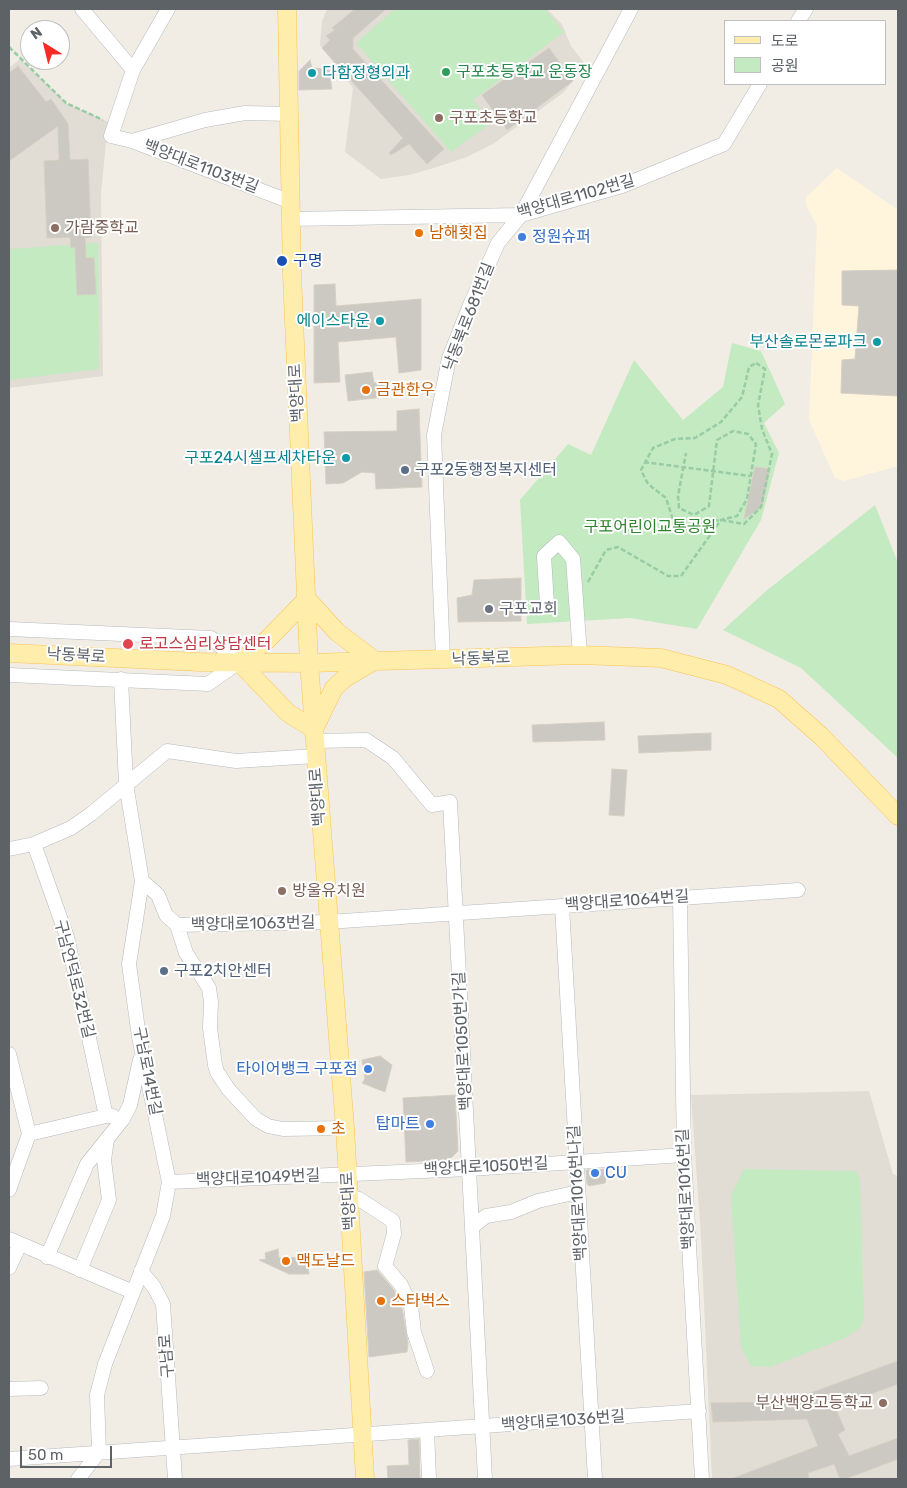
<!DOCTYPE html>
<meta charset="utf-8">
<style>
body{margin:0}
#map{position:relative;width:907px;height:1488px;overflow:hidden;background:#f1ede5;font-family:Rubik,"Noto Sans KR",sans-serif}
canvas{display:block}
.frame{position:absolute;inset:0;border:10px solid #5d6267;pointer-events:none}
.legend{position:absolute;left:724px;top:20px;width:162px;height:65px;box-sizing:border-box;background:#fff;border:1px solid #bec0c2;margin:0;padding:6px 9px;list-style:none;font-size:15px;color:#5d6267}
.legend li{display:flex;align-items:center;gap:10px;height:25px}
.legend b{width:25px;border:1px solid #bec0c2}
.north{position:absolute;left:20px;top:20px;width:50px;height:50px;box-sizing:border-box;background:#fff;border:1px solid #bec0c2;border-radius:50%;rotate:324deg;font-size:14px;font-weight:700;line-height:20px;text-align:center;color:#5d6267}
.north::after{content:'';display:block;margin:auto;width:18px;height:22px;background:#f62b26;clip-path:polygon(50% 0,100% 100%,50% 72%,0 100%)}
.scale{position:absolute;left:20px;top:1446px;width:92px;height:22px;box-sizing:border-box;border:2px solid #5d6267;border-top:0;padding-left:6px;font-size:15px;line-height:18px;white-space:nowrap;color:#5d6267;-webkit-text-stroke:4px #fff;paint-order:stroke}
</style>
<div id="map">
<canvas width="907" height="1488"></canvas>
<div class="frame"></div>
<ul class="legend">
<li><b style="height:6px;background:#ffedac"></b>도로</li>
<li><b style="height:14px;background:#c3eac0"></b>공원</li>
</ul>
<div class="north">N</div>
<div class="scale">50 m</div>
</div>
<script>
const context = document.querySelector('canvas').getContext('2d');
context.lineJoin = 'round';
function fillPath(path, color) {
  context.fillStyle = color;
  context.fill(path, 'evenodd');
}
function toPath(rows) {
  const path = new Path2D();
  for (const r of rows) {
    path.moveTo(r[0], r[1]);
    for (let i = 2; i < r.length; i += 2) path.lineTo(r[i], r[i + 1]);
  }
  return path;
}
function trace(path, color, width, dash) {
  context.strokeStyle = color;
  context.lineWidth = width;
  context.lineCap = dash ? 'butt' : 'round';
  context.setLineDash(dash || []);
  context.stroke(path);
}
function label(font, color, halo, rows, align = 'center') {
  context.font = font + ' Rubik,"Noto Sans KR",sans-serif';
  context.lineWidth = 4;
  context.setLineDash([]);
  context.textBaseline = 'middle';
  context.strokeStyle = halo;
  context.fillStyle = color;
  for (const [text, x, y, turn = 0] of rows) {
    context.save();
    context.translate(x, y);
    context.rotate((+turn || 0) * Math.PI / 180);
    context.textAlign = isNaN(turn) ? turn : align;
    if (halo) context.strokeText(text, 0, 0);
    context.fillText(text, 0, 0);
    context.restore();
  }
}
fillPath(toPath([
 [837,168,898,210,898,466,844,481,835,478,809,420,817,226,806,205,806,197]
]), '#fff5dc');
fillPath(toPath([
 [327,9,547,9,562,24,571,46,586,65,563,93,493,144,467,157,434,168,409,175,381,179,345,152,353,88,320,45,322,21],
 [20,59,66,103,108,122,101,194,103,376,9,388,9,68],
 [869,1091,893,1174,898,1176,898,1479,712,1479,701,1237,691,1095]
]), '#e1dcd4');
fillPath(toPath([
 [395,9,545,9,564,32,473,100,491,123,451,152,356,43],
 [98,243,99,369,9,380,9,249],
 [732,343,761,351,785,404,764,423,779,453,761,520,697,629,630,618,527,624,520,500,568,444,591,455,634,360,683,420,723,387],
 [875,505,898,563,898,758,801,668,723,630,766,591],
 [744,1169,856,1171,860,1179,864,1320,860,1328,845,1338,770,1367,751,1366,741,1347,731,1196]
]), '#c3eac0');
const building = toPath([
 [355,9,386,9,353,38,353,49,444,149,427,164,409,144,391,155,389,153,403,138,322,48,330,40,326,36,335,30,332,28,355,9],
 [549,48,573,81,507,130,482,95,549,48],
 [310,60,312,68,329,69,332,89,299,90,299,71,310,60],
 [18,66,46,102,51,99,68,124,70,160,88,159,91,237,85,238,86,258,94,258,96,294,77,295,75,247,71,248,70,237,47,238,44,161,59,160,58,126,9,161,9,73,18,66],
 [898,270,898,396,841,393,842,360,855,359,859,306,842,305,842,271,898,270],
 [335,284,336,306,421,299,421,370,399,373,396,337,338,342,340,382,314,383,314,285,335,284],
 [372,372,374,383,386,381,385,397,348,401,345,375,372,372],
 [419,409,422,487,376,489,375,473,362,472,343,483,326,484,324,432,397,431,397,411,419,409],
 [755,467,770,469,762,507,744,519,755,467],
 [521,578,521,621,458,622,457,598,472,595,474,580,521,578],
 [604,722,605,740,533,742,532,725,604,722],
 [711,733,711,750,639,753,638,736,711,733],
 [612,769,627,770,624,816,609,815,612,769],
 [380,1056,392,1065,385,1092,362,1083,365,1079,362,1060,380,1056],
 [455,1095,458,1151,449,1160,406,1162,403,1098,455,1095],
 [608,1169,605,1183,589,1186,587,1184,586,1170,608,1169],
 [278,1249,279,1258,306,1257,309,1274,289,1274,259,1260,266,1259,265,1253,278,1249],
 [377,1270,394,1290,402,1308,408,1343,407,1352,369,1357,364,1272,377,1270],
 [898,1361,898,1384,835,1407,845,1430,838,1434,849,1456,898,1438,898,1459,845,1479,840,1479,834,1464,808,1473,809,1479,731,1479,818,1446,807,1419,713,1422,711,1403,799,1402,797,1398,898,1361],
 [419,1439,420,1479,388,1479,387,1466,409,1465,408,1440,419,1439]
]);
fillPath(building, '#ccc8c2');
trace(building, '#d6cfc3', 1);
const minor = toPath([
 [82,9,133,70],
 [168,9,133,70,111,136,132,141,291,202],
 [798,21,806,9],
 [132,141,205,120,245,113,290,114],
 [291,219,521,215,622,186,724,144,760,84],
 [547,605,544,556,559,542,573,559,580,655],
 [9,629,211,638,239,662,208,684,9,675],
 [443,660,434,435,449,358,470,305,498,243,521,215,631,9],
 [314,741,366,740,393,758,432,805,450,802,485,1479],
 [34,844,67,937,106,1116],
 [9,849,34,844,71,828,91,814,167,751,236,761,316,756],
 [142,881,158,895,166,915,177,925,328,922,798,890],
 [680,898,684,1155,702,1479],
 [562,906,595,1479],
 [177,925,186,953,209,988,211,1002,210,1028,215,1065,217,1072,229,1090,256,1119,268,1126,283,1129,345,1128],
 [9,1054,29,1134,9,1190],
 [29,1134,106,1116,113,1116],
 [169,1182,469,1169,684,1155],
 [349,1196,359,1199,393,1221,394,1234,385,1266,401,1285,411,1306,414,1332,427,1371],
 [472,1227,486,1216,511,1212,538,1201,578,1192],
 [9,1239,133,1292],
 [47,1257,87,1164,123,1119,130,1105,140,1060],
 [9,1268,20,1244],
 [80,1270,109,1200,104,1160,107,1139],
 [141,1271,154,1287,163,1304,175,1479],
 [9,1389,41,1388],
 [427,1430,429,1479],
 [9,1459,699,1411],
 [78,1479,99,1452,97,1395,105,1364,163,1216,169,1182,139,1037,129,964,142,881,126,784,121,679]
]);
const major = toPath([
 [287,9,292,275,309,663,345,1128,365,1479],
 [307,599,337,632,374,660],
 [9,653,200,662,309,663,580,655,661,658,727,675,779,699,821,736,898,816],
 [239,662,288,713,314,729],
 [239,662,267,640,307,599],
 [314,729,334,688,345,678,372,662]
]);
trace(minor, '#b6b9bd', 15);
trace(major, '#fcc353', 19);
trace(toPath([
 [9,47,66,103,103,120],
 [756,363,765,369,758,405,762,429,772,454,761,507,744,524,721,520,705,522,690,530,674,523,666,498,648,484,641,470,653,448,675,439,695,438,721,422,742,397,749,367,756,363],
 [644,462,750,476],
 [588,582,606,550,618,547,668,576,681,576,721,520,737,516,747,499,756,444,748,434,733,431,717,440,709,506,694,515,679,508,678,496,686,453]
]), '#98cca4', 2.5, [5, 2.5]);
trace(minor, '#fff', 14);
trace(major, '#ffedac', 18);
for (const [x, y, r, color] of [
 [446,72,5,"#2e9e5b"],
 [312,73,5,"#0f9aa8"],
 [439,118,5,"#8d6e63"],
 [55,228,5,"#8d6e63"],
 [419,233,5,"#e8710a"],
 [522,237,5,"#3f7fe0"],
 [282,261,6,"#1a4fb4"],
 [380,321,5,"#0f9aa8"],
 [877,342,5,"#0f9aa8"],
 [366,390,5,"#e8710a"],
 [346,458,5,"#0f9aa8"],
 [405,470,5,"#5c6f8a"],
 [489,609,5,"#6b7280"],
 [128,644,6,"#e0444e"],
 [282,891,5,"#8d6e63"],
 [164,971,5,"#5c6f8a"],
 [368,1069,5,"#3f7fe0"],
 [430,1124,5,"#3f7fe0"],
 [321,1129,5,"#e8710a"],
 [595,1173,5,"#3f7fe0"],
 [286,1261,5,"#e8710a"],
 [381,1301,5,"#e8710a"],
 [883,1403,5,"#8d6e63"]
]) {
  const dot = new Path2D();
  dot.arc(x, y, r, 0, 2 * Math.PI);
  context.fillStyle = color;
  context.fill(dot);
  trace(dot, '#fff', 2);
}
label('16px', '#27864d', '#fff', [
 ["구포초등학교 운동장",456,72]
], 'left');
label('16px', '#0d838f', '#fff', [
 ["다함정형외과",322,73,"left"],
 ["에이스타운",370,321],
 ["부산솔로몬로파크",867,342],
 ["구포24시셀프세차타운",336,458]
], 'right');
label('16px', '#785e54', '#fff', [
 ["구포초등학교",449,118],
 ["가람중학교",65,228],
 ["방울유치원",292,891],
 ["부산백양고등학교",873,1403,"right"]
], 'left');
label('16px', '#5d6267', '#fff', [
 ["백양대로1103번길",201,167,21],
 ["백양대로1102번길",576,197,-16],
 ["낙동북로681번길",469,317,-69],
 ["백양대로",297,393,-93],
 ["낙동북로",76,656,3],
 ["낙동북로",481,659,-2],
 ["백양대로",318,797,-94],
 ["백양대로1064번길",627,901,-4],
 ["백양대로1063번길",253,924,-1],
 ["구남언덕로32번길",74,979,76],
 ["백양대로1050번가길",463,1041,-93],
 ["구남로14번길",147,1071,79],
 ["백양대로1050번길",486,1167,-3],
 ["백양대로1049번길",258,1178,-2],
 ["백양대로1016번길",686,1189,-93],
 ["백양대로1016번나길",578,1193,-93],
 ["백양대로",349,1201,-93],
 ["구남로",167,1356,-94],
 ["백양대로1036번길",563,1421,-4]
]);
label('16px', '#c56008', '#fff', [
 ["남해횟집",429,233],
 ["금관한우",376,390],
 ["초",331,1129],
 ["맥도날드",296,1261],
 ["스타벅스",391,1301]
], 'left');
label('16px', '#366cbe', '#fff', [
 ["정원슈퍼",532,237],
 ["타이어뱅크 구포점",358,1069,"right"],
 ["탑마트",420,1124,"right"],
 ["CU",605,1173]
], 'left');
label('16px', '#164399', '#fff', [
 ["구명",293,261]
], 'left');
label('16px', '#4e5e75', '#fff', [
 ["구포2동행정복지센터",415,470],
 ["구포2치안센터",174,971]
], 'left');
label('16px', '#2f852e', '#fff', [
 ["구포어린이교통공원",650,527]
]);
label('16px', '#5b616d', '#fff', [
 ["구포교회",499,609]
], 'left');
label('16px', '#be3a42', '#fff', [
 ["로고스심리상담센터",139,644]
], 'left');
</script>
